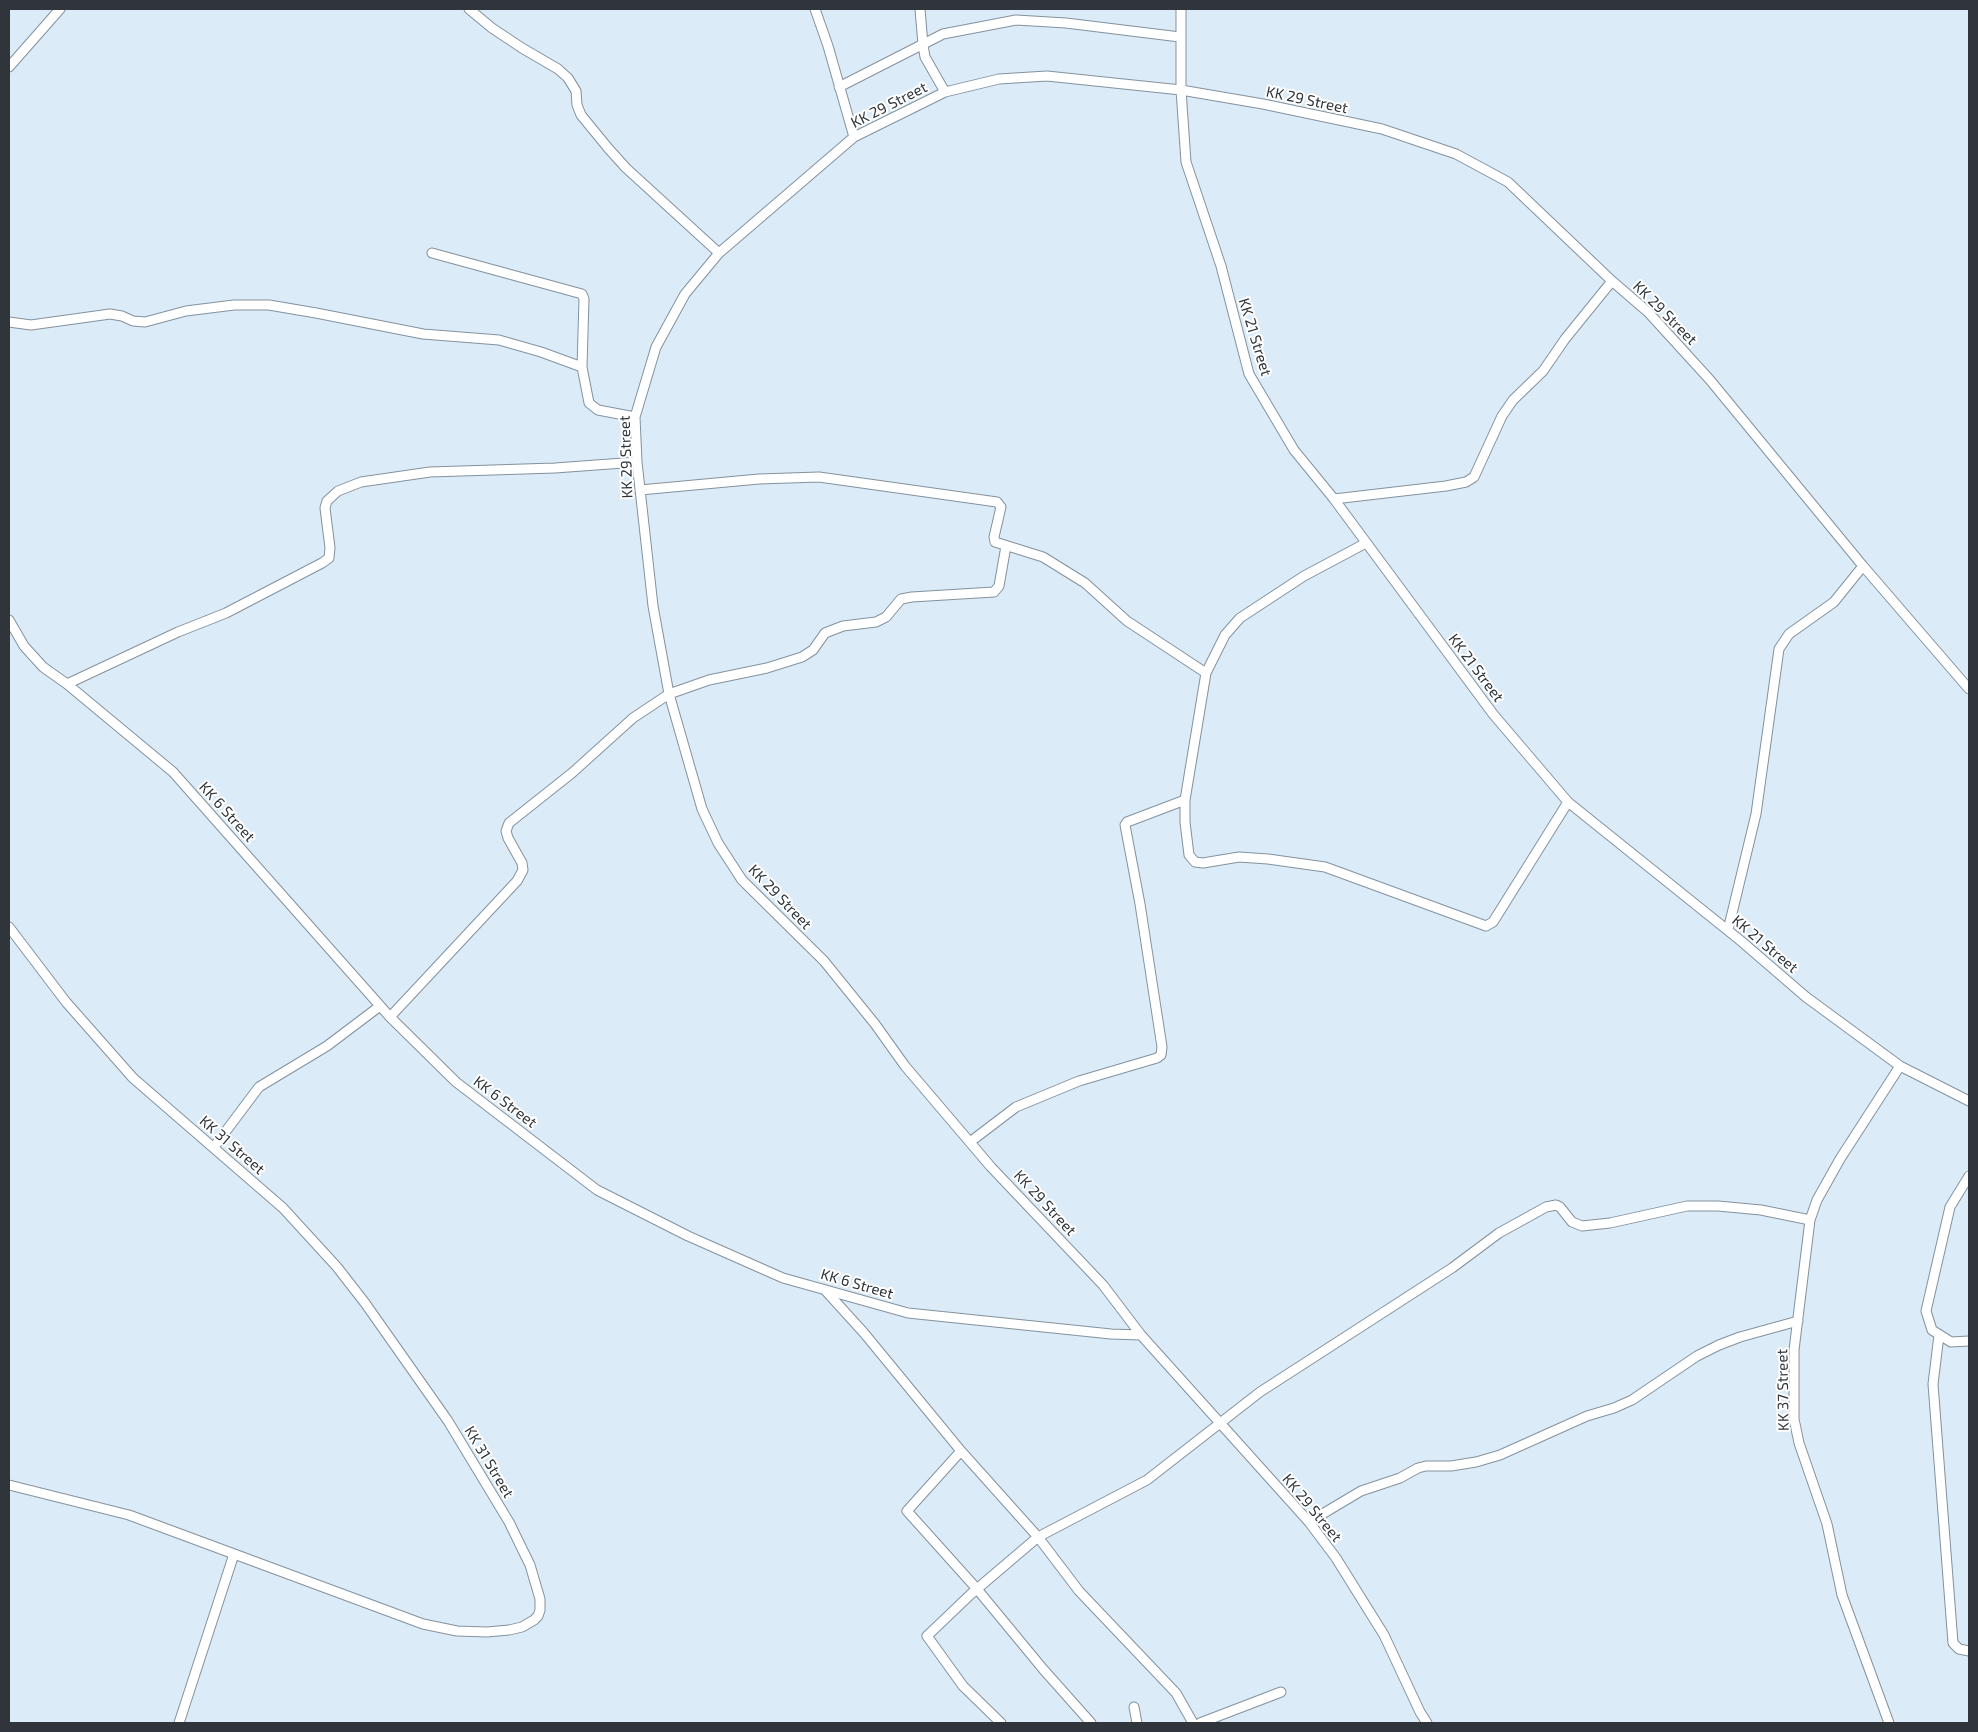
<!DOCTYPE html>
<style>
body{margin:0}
#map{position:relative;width:1978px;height:1732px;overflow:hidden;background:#dbebf8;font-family:"Exo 2",sans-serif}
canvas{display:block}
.frame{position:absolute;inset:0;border:10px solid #2f353a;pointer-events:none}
</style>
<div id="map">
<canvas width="1978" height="1732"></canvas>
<div class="frame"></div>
</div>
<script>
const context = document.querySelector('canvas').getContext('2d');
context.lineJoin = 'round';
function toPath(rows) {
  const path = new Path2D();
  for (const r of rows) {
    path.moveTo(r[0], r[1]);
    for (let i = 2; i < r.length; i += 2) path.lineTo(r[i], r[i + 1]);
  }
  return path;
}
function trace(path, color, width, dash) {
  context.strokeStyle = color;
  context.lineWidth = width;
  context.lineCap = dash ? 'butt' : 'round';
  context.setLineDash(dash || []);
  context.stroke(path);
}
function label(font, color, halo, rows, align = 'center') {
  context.font = font + ' "Exo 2",sans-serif';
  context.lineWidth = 4;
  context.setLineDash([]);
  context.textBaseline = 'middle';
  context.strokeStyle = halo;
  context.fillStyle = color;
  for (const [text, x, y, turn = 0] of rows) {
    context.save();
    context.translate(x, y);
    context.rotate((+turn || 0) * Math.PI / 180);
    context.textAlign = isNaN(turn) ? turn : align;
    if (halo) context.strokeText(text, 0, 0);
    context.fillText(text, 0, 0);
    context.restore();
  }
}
const minor = toPath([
 [469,9,492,28,522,48,558,69,568,78,576,91,577,105,581,115,608,148,626,168,719,253],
 [815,9,828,46,854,137],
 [920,9,923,45,925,57,945,92],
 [1181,9,1181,90,1186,162,1221,266,1249,374,1294,450,1334,499,1493,714,1568,802,1741,941,1806,997,1900,1066,1969,1101],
 [9,67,60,9],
 [839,87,943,34,1016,20,1066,23,1180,37],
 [432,253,582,294,584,299,582,367,589,403,598,410,635,417],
 [9,322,31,325,110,314,122,316,133,321,145,322,186,311,234,305,269,305,316,313,423,334,499,340,541,352,582,367],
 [640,490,759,479,819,477,997,502,1001,507,994,537,995,542,1043,557,1085,583,1127,621,1206,673],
 [1334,499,1446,486,1466,482,1474,477,1502,416,1513,400,1543,371,1565,339,1612,281],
 [1366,543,1304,576,1240,618,1225,635,1206,673,1185,800,1185,822,1189,855,1195,862,1203,863,1239,857,1268,859,1325,867,1486,926,1493,922,1568,802],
 [9,620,24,646,43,667,67,684,173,772,390,1017,456,1082,597,1190,688,1236,783,1278,908,1313,1111,1334,1141,1335],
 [67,684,178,632,226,613,322,563,329,558,330,548,325,508,327,501,338,491,361,482,430,472,555,468,637,462],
 [9,927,66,1002,133,1078,283,1208,337,1267,365,1303,448,1421,509,1522,530,1565,540,1599,540,1610,538,1616,534,1620,522,1627,509,1630,487,1632,457,1631,423,1624,129,1515,9,1485],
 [1728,930,1756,814,1779,649,1789,634,1834,602,1863,566],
 [390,1017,517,881,523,870,522,863,508,838,506,831,509,823,572,773,633,718,669,694,709,680,767,668,802,657,813,650,825,633,843,626,876,622,886,617,901,599,912,597,994,592,999,586,1006,546],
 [970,1142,1016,1107,1079,1081,1157,1058,1161,1055,1162,1047,1140,904,1125,825,1127,822,1185,800],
 [214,1147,259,1087,327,1046,380,1006],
 [1969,1176,1950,1207,1926,1311,1932,1330,1951,1342,1969,1341],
 [825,1290,864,1333,961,1451,907,1511,977,1589,1043,1669,1091,1723],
 [1939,1335,1933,1384,1953,1643,1959,1649,1969,1651],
 [961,1451,1038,1537,1079,1591,1176,1693,1193,1723],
 [1309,1522,1361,1491,1400,1478,1418,1468,1426,1466,1451,1466,1476,1462,1500,1455,1587,1416,1614,1408,1632,1400,1697,1356,1719,1345,1740,1337,1798,1321],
 [1134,1707,1137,1723],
 [179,1723,234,1554],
 [1001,1723,963,1686,927,1636,971,1594,1038,1537,1147,1480,1260,1392,1452,1268,1499,1233,1546,1207,1556,1205,1560,1207,1572,1222,1582,1226,1610,1223,1687,1206,1718,1206,1761,1210,1810,1220],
 [1200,1723,1281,1692],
 [1427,1723,1420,1712,1384,1635,1336,1558,1309,1522,1141,1335,1103,1285,991,1167,905,1066,875,1024,824,961,742,880,718,843,702,809,669,694,653,606,637,462,635,417,656,347,685,294,719,253,854,137,945,92,999,79,1047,76,1181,90,1263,104,1382,129,1456,154,1508,182,1612,281,1648,312,1710,380,1863,566,1969,689],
 [1889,1723,1842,1595,1827,1524,1799,1443,1794,1419,1794,1350,1810,1220,1817,1200,1840,1159,1900,1066]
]);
trace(minor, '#83929e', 11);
trace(minor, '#fff', 9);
label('15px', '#2f353a', '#fff', [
 ["KK 29 Street",1307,100,12],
 ["KK 29 Street",889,105,-27],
 ["KK 29 Street",1665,313,45],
 ["KK 21 Street",1255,337,73],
 ["KK 29 Street",626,457,-92],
 ["KK 21 Street",1476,668,53],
 ["KK 6 Street",227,812,48],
 ["KK 29 Street",780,897,46],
 ["KK 21 Street",1765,944,40],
 ["KK 6 Street",505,1102,37],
 ["KK 31 Street",232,1145,41],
 ["KK 29 Street",1045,1203,47],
 ["KK 6 Street",857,1284,16],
 ["KK 37 Street",1783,1390,-91],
 ["KK 31 Street",489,1462,59],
 ["KK 29 Street",1312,1508,50]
]);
</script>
